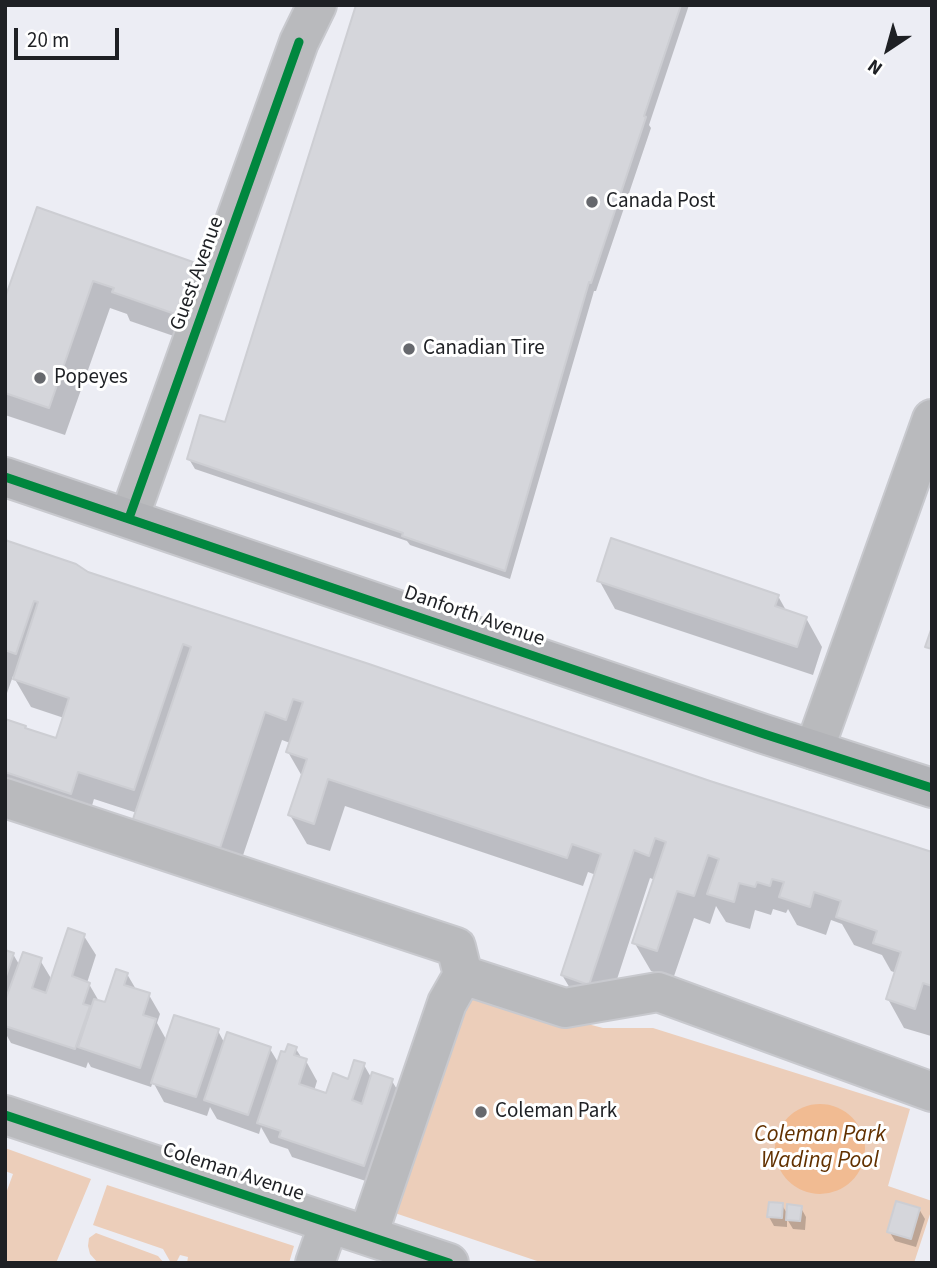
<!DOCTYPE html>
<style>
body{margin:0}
#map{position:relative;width:937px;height:1268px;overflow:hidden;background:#ecedf4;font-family:"Source Sans 3",sans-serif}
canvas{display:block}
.frame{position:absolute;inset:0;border:7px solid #1e2024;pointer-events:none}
.north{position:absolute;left:853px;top:14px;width:70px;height:70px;-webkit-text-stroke:5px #fff;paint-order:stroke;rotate:216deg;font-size:19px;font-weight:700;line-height:28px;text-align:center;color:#1e2024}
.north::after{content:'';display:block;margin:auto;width:24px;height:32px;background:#1e2024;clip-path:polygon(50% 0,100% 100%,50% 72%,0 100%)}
.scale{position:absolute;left:14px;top:28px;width:105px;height:32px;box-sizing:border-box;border:4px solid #1e2024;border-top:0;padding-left:9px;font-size:21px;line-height:24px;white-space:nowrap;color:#1e2024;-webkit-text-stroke:5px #fff;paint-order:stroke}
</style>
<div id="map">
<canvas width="937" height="1268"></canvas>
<div class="frame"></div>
<div class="north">N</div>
<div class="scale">20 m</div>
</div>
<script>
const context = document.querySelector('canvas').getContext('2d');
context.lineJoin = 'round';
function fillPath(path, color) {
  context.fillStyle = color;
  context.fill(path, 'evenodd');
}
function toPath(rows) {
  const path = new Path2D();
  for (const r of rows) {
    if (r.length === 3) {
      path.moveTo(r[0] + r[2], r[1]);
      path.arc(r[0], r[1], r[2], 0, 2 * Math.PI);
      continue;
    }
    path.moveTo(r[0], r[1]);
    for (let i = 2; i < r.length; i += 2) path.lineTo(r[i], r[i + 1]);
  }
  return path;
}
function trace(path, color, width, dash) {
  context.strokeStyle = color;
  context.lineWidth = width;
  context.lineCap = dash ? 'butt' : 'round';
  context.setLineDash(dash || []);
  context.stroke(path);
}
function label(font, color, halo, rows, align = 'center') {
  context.font = font + ' "Source Sans 3",sans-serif';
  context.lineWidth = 6;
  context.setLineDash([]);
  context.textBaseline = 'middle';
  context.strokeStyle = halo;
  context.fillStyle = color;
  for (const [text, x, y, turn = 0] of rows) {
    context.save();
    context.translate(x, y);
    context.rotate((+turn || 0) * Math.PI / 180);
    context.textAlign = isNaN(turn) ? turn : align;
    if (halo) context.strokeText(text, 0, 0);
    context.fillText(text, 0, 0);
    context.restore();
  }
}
fillPath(toPath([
 [476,995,603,1028,653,1028,910,1109,888,1186,932,1201,932,1208,914,1263,543,1263,386,1210,452,1014],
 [5,1148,91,1179,56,1263,5,1263,5,1196,13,1174,5,1171],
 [107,1185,294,1246,289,1263,187,1263,188,1257,180,1255,176,1263,171,1263,163,1249,93,1225],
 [96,1233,158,1256,164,1263,98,1263,90,1254,88,1246,89,1238]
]), '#ecceba');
fillPath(toPath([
 [820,1149,45]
]), '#f1bb92');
fillPath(toPath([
 [358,5,689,5,649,125,651,128,596,291,594,291,510,579,410,545,407,541,195,469,189,459,226,424],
 [38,210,191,264,208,292,194,343,130,321,127,314,110,308,65,435,5,415,5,303],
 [187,283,191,283,177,324,173,323],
 [5,542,87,574,710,782,932,854,931,1036,904,1028,888,999,896,973,891,971,882,955,854,945,842,924,831,920,826,935,797,925,788,909,786,913,773,909,771,915,755,910,750,929,726,922,716,906,710,924,694,918,673,979,651,971,634,942,655,880,650,878,606,1013,579,1003,562,975,596,875,588,872,583,886,345,806,330,851,307,844,290,815,303,778,288,752,290,743,282,740,235,879,137,813,94,799,87,822,5,794,5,721,57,740,64,718,31,707,13,676,7,693,5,692],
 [599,580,778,596,787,612,806,618,822,647,813,675,615,609],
 [84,936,96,955,87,983,89,984,100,1003,106,1005,127,974,137,991,149,995,160,1014,157,1023,167,1041,218,1031,225,1044,270,1049,279,1064,296,1049,303,1060,306,1061,317,1081,314,1091,327,1095,349,1081,364,1065,372,1079,392,1081,404,1101,375,1184,292,1157,288,1149,270,1143,261,1127,259,1134,217,1119,210,1107,207,1116,164,1102,153,1082,151,1087,91,1067,88,1062,86,1068,11,1043,7,1036,5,1037,5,952,13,954,20,966,40,960,52,980],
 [782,1205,788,1215,801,1208,806,1217,805,1230,793,1229,787,1219,787,1227,774,1226,769,1217],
 [919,1209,925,1219,916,1247,895,1241,889,1231]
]), '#0003');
const building = toPath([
 [356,5,681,5,644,116,646,117,591,283,589,282,505,571,402,536,403,533,187,459,200,415,225,422,356,5],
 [37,207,193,262,189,272,193,273,178,315,112,292,114,288,93,281,49,408,5,393,5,298,37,207],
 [611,538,779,595,775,606,807,617,797,647,597,581,611,538],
 [5,540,76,564,88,572,369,664,710,781,932,852,932,986,923,983,915,1009,886,999,901,952,873,943,877,931,836,917,841,901,814,892,810,907,779,897,784,882,772,879,770,886,757,882,755,887,739,883,734,902,707,894,719,859,708,855,694,896,677,891,657,951,632,943,666,842,655,838,649,856,634,850,589,985,561,975,601,854,572,844,567,858,328,779,314,824,288,815,307,759,286,752,303,702,293,699,286,720,265,712,219,851,132,822,191,647,183,644,134,790,78,772,71,794,5,772,5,719,26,726,25,728,56,738,69,698,13,679,38,602,34,601,16,654,5,650,5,540],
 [932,627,932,649,925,647,932,627],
 [68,928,85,934,72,976,90,983,83,1004,90,1006,75,1049,5,1026,5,1001,23,952,42,958,32,988,46,993,68,928],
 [5,950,14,953,5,979,5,950],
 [116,969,128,973,124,985,150,993,143,1015,156,1019,140,1068,78,1047,94,999,105,1002,116,969],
 [174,1015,219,1029,196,1097,151,1083,174,1015],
 [227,1032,271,1047,248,1115,204,1100,227,1032],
 [288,1044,297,1047,294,1055,307,1059,299,1084,326,1093,333,1073,348,1079,354,1060,365,1063,352,1100,362,1104,372,1072,393,1079,364,1166,279,1137,281,1131,257,1123,281,1051,285,1052,288,1044],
 [896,1201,920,1208,911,1239,887,1232,896,1201],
 [769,1202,783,1203,782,1218,767,1217,769,1202],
 [787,1204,802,1206,800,1221,786,1220,787,1204]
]);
fillPath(building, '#d5d6db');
trace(building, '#cdced3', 2);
const minor = toPath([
 [129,518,299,42,317,5],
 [814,750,932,419],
 [5,798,456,947,463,975,565,1008,658,992,932,1092],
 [5,1115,449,1263],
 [368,1235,447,1003,463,975],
 [315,1263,329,1223]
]);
const major = toPath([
 [5,477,764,734,932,788]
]);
trace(minor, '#c8c9ce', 42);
trace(major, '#c8c9ce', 42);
trace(minor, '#b9babd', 38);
trace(major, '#b2b3b7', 38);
trace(toPath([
 [5,477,764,734,932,788],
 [129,518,299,42],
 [5,1115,449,1263]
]), '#00873e', 9);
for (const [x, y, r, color] of [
 [592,202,7,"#66686d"],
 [409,349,7,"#66686d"],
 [40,378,7,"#66686d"],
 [481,1112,7,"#66686d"]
]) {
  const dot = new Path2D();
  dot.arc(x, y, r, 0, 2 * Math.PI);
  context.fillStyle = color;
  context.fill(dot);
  trace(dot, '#fff', 2.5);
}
label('21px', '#1e2024', '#fff', [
 ["Canada Post",606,202],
 ["Canadian Tire",423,349],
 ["Popeyes",54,378],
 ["Coleman Park",495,1112]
], 'left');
label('21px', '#1e2024', '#fff', [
 ["Guest Avenue",198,274,-70],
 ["Danforth Avenue",474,617,19],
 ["Coleman Avenue",233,1173,18]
]);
label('italic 23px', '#623100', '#fff', [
 ["Coleman Park",820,1136],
 ["Wading Pool",820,1162]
]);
</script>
